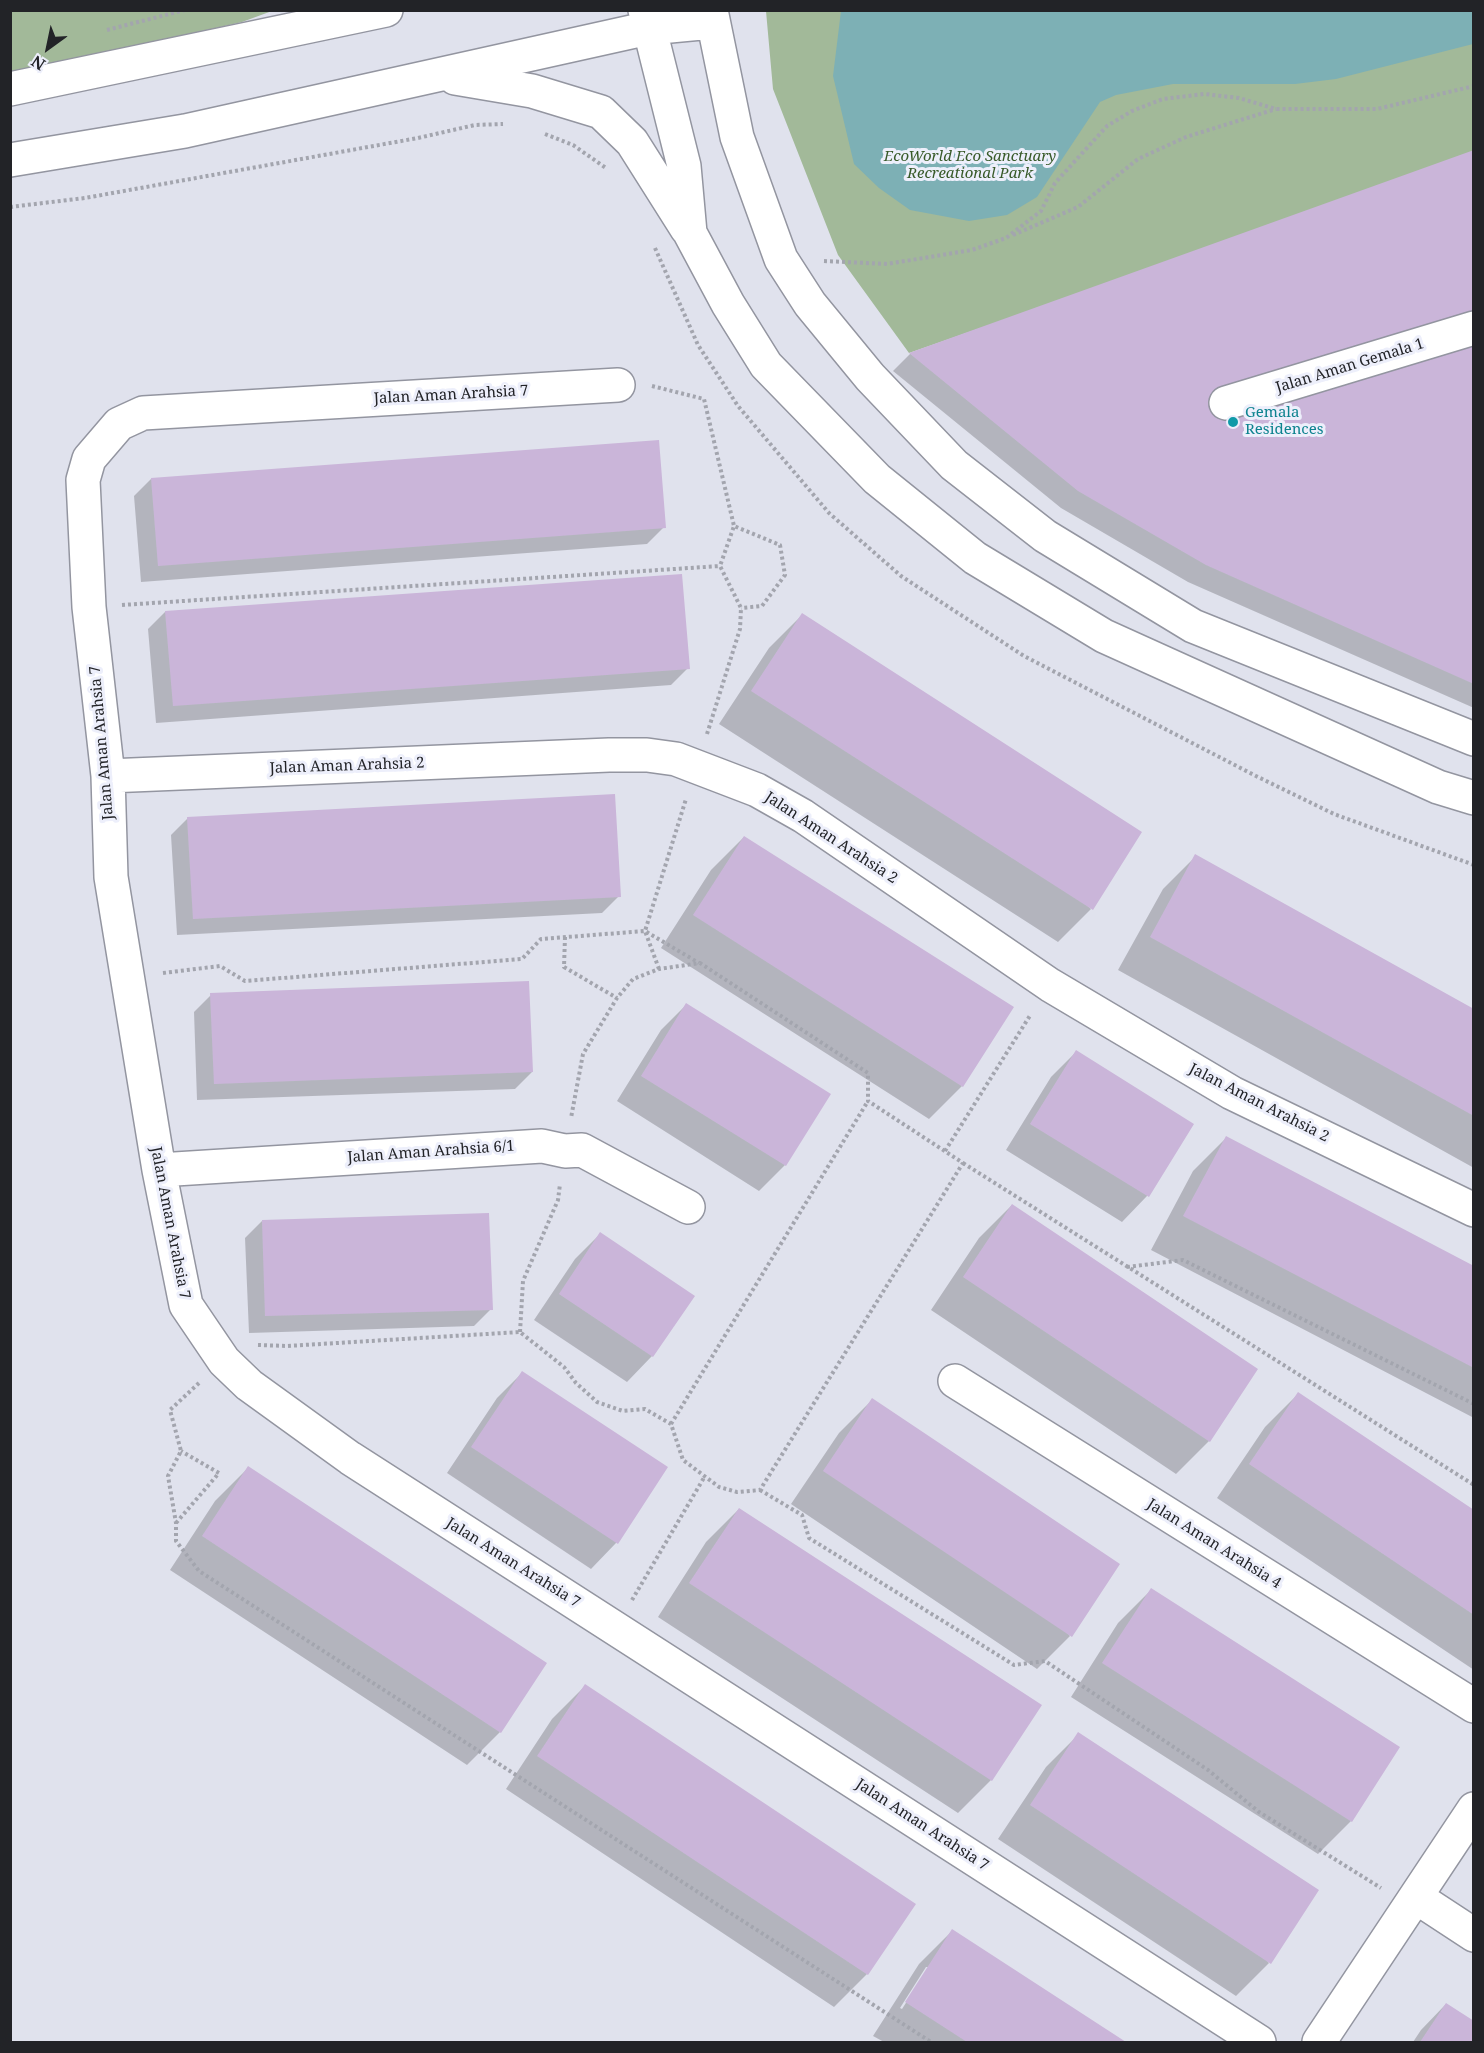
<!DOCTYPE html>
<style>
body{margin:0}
#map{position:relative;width:1484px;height:2053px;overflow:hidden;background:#e0e2ed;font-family:"Noto Serif",serif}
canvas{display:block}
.frame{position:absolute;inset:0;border:12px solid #222327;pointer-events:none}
.north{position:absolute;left:18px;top:18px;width:60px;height:60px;-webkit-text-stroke:4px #edeffb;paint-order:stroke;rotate:213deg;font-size:16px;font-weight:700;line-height:24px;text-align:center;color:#222327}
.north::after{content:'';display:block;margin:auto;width:21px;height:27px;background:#222327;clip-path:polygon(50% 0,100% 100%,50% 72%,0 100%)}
</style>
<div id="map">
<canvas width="1484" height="2053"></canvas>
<div class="frame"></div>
<div class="north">N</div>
</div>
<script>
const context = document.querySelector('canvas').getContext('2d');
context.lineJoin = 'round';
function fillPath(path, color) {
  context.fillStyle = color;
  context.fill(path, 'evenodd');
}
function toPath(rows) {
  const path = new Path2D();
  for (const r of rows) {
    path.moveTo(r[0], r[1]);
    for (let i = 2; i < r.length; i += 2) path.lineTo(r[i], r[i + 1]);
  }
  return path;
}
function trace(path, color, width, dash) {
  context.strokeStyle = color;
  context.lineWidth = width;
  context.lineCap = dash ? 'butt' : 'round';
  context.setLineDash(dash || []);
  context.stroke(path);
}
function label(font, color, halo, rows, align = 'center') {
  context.font = font + ' "Noto Serif",serif';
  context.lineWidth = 6;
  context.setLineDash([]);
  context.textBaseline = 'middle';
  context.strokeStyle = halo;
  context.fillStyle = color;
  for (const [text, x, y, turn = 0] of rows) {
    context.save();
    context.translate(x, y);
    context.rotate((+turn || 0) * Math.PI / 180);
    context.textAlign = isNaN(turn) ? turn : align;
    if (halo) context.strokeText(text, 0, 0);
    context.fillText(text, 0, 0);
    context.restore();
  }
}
fillPath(toPath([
 [11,11,272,11,242,22,11,75],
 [766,11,1473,11,1473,154,1331,206,909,353,838,255,773,89]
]), '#a2b999');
fillPath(toPath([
 [841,11,1473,11,1473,44,1336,79,1295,84,1173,84,1116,95,1100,102,1037,197,1007,215,969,221,910,210,879,188,854,164,833,76]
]), '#7db0b5');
fillPath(toPath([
 [1474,152,1474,708,1188,582,1061,508,893,371,910,354],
 [151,479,664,527,647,544,141,582,134,496],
 [165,612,688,668,671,685,156,723,148,629],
 [802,615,1091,909,1058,942,719,724,769,648],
 [188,818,619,896,602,913,177,935,171,835],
 [744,837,962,1086,929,1119,661,948,711,870],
 [1196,856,1474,1010,1474,1168,1118,970,1163,889],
 [211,995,532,1072,515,1089,197,1100,194,1012],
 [686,1005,829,1094,785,1165,759,1191,617,1101,661,1030],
 [1076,1052,1192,1124,1147,1196,1122,1222,1006,1150,1051,1077],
 [1226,1138,1474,1267,1474,1418,1151,1250,1193,1171],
 [1012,1205,1256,1369,1209,1441,1176,1474,931,1310,979,1238],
 [262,1221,491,1309,474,1326,249,1333,245,1238],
 [600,1234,693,1296,652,1356,627,1382,534,1320,575,1259],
 [522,1373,666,1468,616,1543,591,1569,447,1473,497,1398],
 [1298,1394,1474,1512,1474,1670,1217,1498,1265,1427],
 [872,1400,1070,1636,1037,1669,791,1504,839,1433],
 [248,1468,500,1732,467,1765,170,1570,215,1501],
 [739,1509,1039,1705,991,1780,958,1813,658,1617,706,1542],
 [1151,1590,1398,1747,1351,1821,1318,1854,1071,1697,1118,1623],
 [585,1686,867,1974,834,2007,506,1789,552,1719],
 [1079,1734,1269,1963,1236,1996,998,1839,1046,1767],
 [952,1931,1123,2042,884,2042,873,2036,919,1964],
 [926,1967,929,1967,902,2009,900,2008],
 [1446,2004,1474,2022,1474,2042,1413,2042,1421,2030]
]), '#0003');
fillPath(toPath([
 [1474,150,1474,684,1206,565,1078,491,909,353],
 [659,440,666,528,158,566,151,478],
 [682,574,690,669,173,706,165,611],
 [802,613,1142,832,1093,910,751,691],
 [615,794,621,897,193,919,187,817],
 [744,836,1014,1007,963,1087,693,915],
 [1195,854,1474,1009,1474,1116,1150,937],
 [529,981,533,1072,214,1084,210,993],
 [686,1003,831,1094,786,1166,641,1076],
 [1076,1050,1194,1124,1149,1197,1030,1124],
 [1226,1136,1474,1266,1474,1368,1183,1216],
 [1012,1204,1258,1369,1210,1442,963,1277],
 [489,1213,493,1310,265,1316,262,1220],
 [600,1232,695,1296,653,1357,559,1294],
 [522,1371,668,1467,618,1544,471,1447],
 [1298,1392,1474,1510,1474,1615,1249,1464],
 [872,1398,1120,1564,1072,1637,823,1471],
 [248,1466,547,1663,501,1733,202,1536],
 [739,1508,1042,1705,992,1781,689,1583],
 [1151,1588,1400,1747,1352,1822,1102,1663],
 [585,1684,916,1904,868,1975,537,1756],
 [1078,1732,1319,1890,1271,1964,1030,1805],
 [952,1929,1126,2042,967,2042,905,2002],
 [1446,2003,1474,2021,1474,2042,1420,2042]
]), '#cab5d9');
const minor = toPath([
 [618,385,143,413,119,424,89,459,83,480,89,607,108,776,111,877,159,1170,186,1305,224,1361,249,1385,350,1458,1259,2042],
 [1226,403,1474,328],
 [108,776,609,755,647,755,676,759,757,790,803,816,1050,985,1232,1093,1474,1210],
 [159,1170,542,1146,565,1151,582,1150,688,1207],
 [955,1381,1474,1706],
 [1416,1897,1474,1935],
 [1319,2042,1474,1809]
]);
const tertiary = toPath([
 [645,10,684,166,690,233,728,304,766,365,877,479,975,558,1104,636,1438,787,1474,798],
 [711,10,737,137,781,259,810,304,870,377,954,465,1045,536,1193,626,1474,739],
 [455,78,532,91,601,112,632,142,687,229],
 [10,89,386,10],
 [10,160,185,131,649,28,712,22]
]);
trace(minor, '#9395a0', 36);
trace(tertiary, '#9395a0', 36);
trace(toPath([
 [107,30,185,10],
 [545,134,573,145,606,168],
 [10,207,85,198,418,138,475,125,503,124],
 [1013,235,1078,207,1138,159,1186,137,1276,109],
 [655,248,698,345,738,406,829,513,901,576,1024,656,1256,776,1334,814,1474,865],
 [824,261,887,264,972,250,1006,238,1041,211,1055,183,1107,126,1132,111,1163,99,1204,94,1239,98,1276,109,1377,109,1474,86],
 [652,386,704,399,734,526],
 [122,605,720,566],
 [707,734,740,629,741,608,720,566,734,526,780,545,785,575,762,606,741,608],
 [565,937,564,967,617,998],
 [659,969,645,931,686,799],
 [163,973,220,966,245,981,522,959,541,939,645,931,699,963],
 [945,1151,1031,1014],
 [963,1163,1474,1485],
 [1127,1267,1183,1260,1474,1404],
 [520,1332,523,1281,558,1200,560,1184],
 [258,1345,287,1346,520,1332,564,1367,576,1383,597,1402,623,1411,645,1409,671,1424,683,1460,719,1487,737,1492,760,1490,963,1163,868,1101,868,1073,700,963,659,969,633,979,617,998,583,1054,571,1118],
 [199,1383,170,1410,181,1451,168,1476,176,1523,176,1541,199,1571,931,2042],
 [671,1424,868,1101],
 [760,1490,802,1515,809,1538,1014,1665,1045,1661,1208,1770,1259,1812,1381,1888],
 [176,1523,219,1473,181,1451],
 [632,1600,705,1476]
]), '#a3a5ae', 4, [3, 3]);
trace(minor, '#fff', 33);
trace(tertiary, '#fff', 33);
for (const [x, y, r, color] of [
 [1233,422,6,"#0f9aa8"]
]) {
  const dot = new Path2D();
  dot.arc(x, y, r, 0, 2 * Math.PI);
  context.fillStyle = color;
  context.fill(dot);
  trace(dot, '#edeffb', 2);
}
label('italic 15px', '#385a29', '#edeffb', [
 ["EcoWorld Eco Sanctuary",970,157],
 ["Recreational Park",970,174]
]);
label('15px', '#222327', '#edeffb', [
 ["Jalan Aman Gemala 1",1350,366,-17],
 ["Jalan Aman Arahsia 7",451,395,-3],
 ["Jalan Aman Arahsia 7",102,743,-95],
 ["Jalan Aman Arahsia 2",347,766,-2],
 ["Jalan Aman Arahsia 2",831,838,33],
 ["Jalan Aman Arahsia 2",1259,1103,27],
 ["Jalan Aman Arahsia 6/1",431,1152,-4],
 ["Jalan Aman Arahsia 7",170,1223,79],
 ["Jalan Aman Arahsia 4",1214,1544,32],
 ["Jalan Aman Arahsia 7",513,1563,32],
 ["Jalan Aman Arahsia 7",922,1825,33]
]);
label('15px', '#0d838f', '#edeffb', [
 ["Gemala",1245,413],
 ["Residences",1245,430]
], 'left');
</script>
